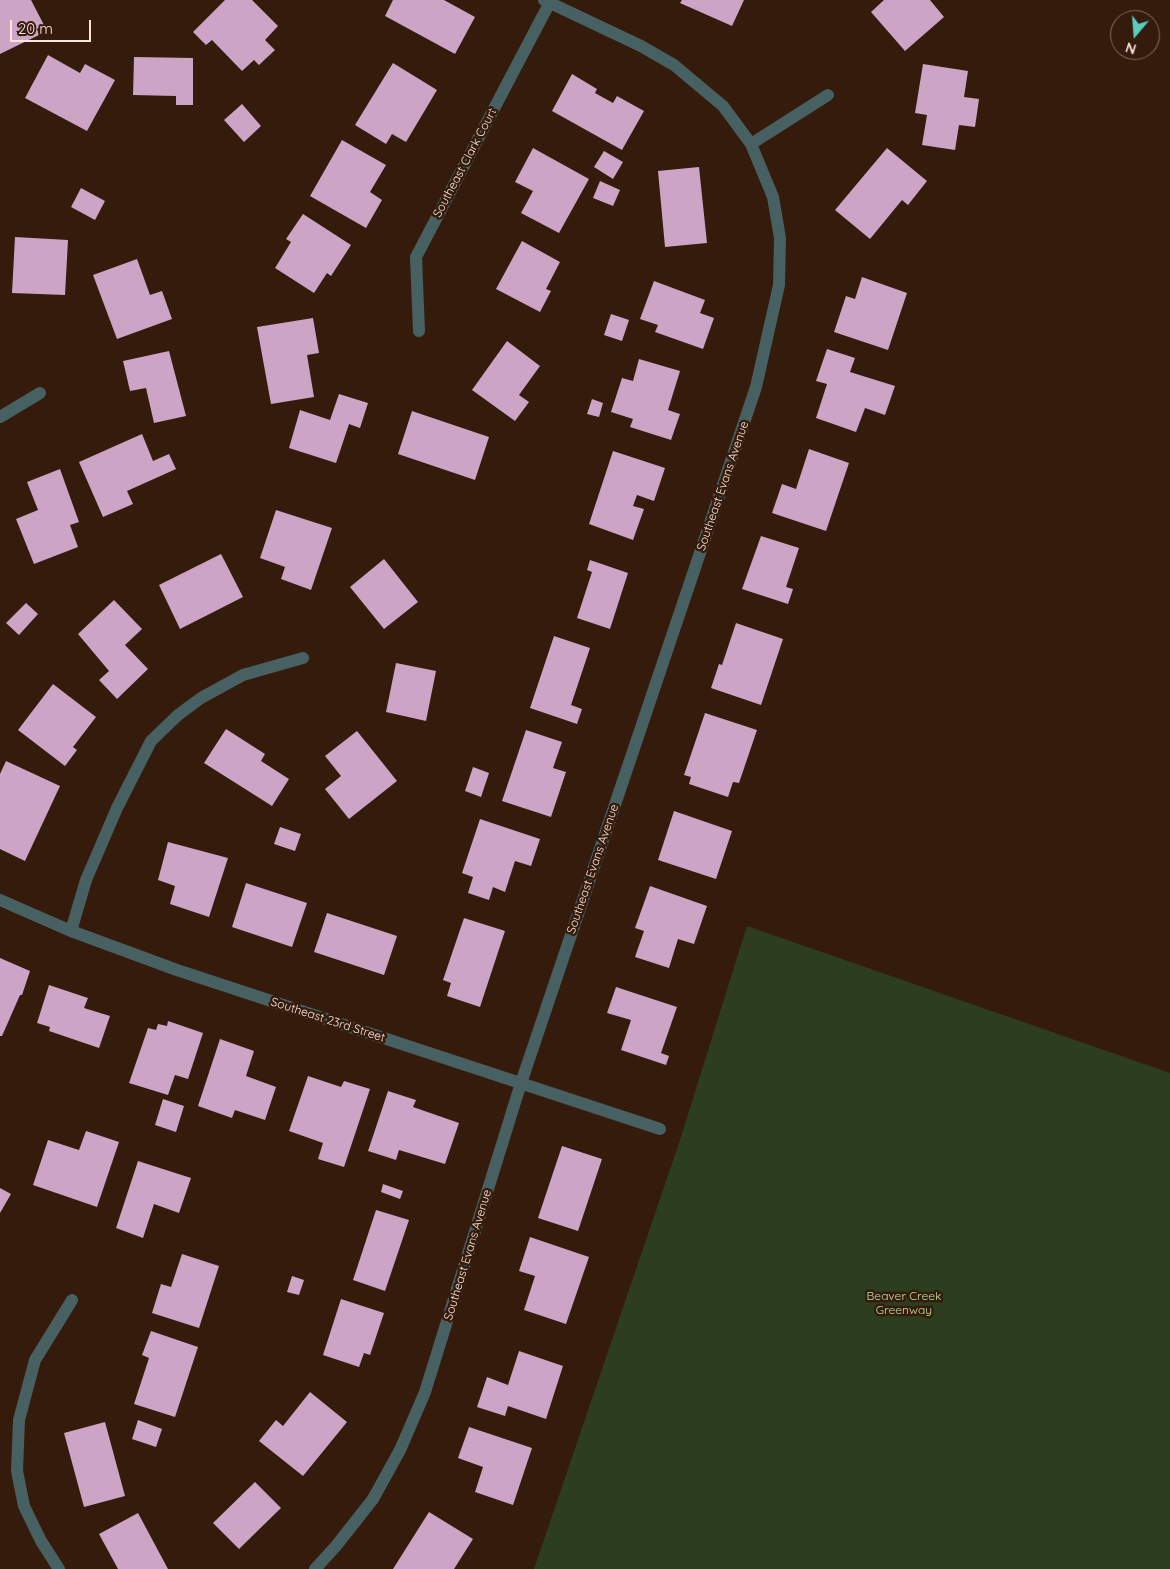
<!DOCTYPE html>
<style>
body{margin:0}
#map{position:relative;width:1170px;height:1569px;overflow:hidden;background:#351b0c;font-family:Quicksand,sans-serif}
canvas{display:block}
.north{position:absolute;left:1110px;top:10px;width:50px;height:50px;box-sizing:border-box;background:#351b0c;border:1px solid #836c5f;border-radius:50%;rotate:198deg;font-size:14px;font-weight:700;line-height:20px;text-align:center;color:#f8e6dc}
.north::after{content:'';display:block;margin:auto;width:18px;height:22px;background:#59cebf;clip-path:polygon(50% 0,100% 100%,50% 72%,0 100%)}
.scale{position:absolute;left:10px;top:20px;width:81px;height:22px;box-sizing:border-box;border:2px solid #f8e6dc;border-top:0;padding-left:6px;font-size:15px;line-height:18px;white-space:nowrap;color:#f8e6dc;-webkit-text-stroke:4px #351b0c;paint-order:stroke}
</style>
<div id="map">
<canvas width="1170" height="1569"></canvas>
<div class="north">N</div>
<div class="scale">20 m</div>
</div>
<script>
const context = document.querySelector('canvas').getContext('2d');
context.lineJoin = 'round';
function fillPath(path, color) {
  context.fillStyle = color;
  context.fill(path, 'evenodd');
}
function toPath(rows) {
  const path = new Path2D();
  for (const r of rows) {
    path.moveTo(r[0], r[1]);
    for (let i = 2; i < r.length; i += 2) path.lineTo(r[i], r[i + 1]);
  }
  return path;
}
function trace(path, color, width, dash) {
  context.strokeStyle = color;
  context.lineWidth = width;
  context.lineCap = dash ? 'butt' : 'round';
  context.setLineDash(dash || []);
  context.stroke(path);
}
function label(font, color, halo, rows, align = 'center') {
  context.font = font + ' Quicksand,sans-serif';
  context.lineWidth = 5;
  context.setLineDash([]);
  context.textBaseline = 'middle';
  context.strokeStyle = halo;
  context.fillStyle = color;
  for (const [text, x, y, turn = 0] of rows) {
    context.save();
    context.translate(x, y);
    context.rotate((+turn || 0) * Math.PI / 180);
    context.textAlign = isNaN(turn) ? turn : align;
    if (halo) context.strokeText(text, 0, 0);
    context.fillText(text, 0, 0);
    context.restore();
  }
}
fillPath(toPath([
 [747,926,1170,1073,1170,1569,534,1569,679,1143]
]), '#2d3e20');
fillPath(toPath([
 [0,0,31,0,44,25,37,29,39,35,0,54],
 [225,0,252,0,278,26,265,40,275,50,259,65,254,60,242,71,212,40,206,45,193,32],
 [393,0,444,0,475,17,455,54,385,16],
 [682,0,744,0,732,26,680,3],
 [884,0,930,0,944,17,905,51,871,12],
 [48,55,80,73,85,64,115,80,87,131,25,98],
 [134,57,193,58,193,105,176,105,176,96,133,95],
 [393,63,437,90,406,142,392,134,386,144,355,125],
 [923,64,968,71,964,97,979,99,975,127,959,125,955,150,922,145,927,115,915,113],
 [572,74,597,89,595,93,613,103,617,96,644,111,622,150,552,111],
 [242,104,261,126,244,142,224,120],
 [342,140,386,165,370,192,382,200,366,228,310,196],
 [533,148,589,179,559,233,521,213,533,191,515,182],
 [887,148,927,181,908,205,902,200,870,239,835,210],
 [604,151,623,162,613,179,594,167],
 [699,167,707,243,665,247,658,171],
 [600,181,620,190,613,206,593,198],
 [81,188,105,201,95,220,71,207],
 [303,214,351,245,331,276,327,273,314,293,275,268,291,242,286,239],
 [15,237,68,240,65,295,12,293],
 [522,241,560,262,546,289,551,291,540,312,496,289],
 [137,259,150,295,162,291,172,319,117,339,93,275],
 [862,277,907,293,888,350,834,332,846,296,855,299],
 [654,281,705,300,700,313,714,318,703,349,655,332,658,325,640,319],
 [611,314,629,320,622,341,604,335],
 [313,318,319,353,307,355,314,397,271,404,257,327],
 [507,341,540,366,519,395,529,402,515,421,472,390],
 [827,349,855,358,850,372,895,386,885,415,865,408,856,432,816,418,827,384,816,381],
 [169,351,186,416,154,423,146,388,130,391,123,361],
 [639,359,680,371,668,410,680,414,671,440,630,427,633,419,611,412,622,378,633,381],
 [339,394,368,403,360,428,349,424,336,463,289,448,300,410,330,420],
 [592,399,603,403,599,417,587,414],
 [412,411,489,437,475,480,398,454],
 [142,434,153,461,169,454,176,469,127,491,133,504,103,517,79,462],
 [809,449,849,463,826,531,772,513,782,484,796,489],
 [613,451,665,468,654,501,637,495,633,506,644,509,633,540,589,524],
 [60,469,79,522,70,525,78,547,34,564,16,519,38,510,27,482],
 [276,510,332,528,311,590,281,579,285,567,260,558],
 [761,536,799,548,786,587,793,589,788,604,742,589],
 [221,554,243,597,180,629,159,585],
 [384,559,418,602,384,629,350,587],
 [590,560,628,573,610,629,577,618,592,572,587,570],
 [114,600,142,629,125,645,148,669,117,699,99,680,109,671,78,634],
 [26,603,38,614,19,635,6,623],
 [736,623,783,639,761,705,711,688,719,664,722,665],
 [554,636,590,648,571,705,582,709,577,724,530,708],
 [396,663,436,671,426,721,386,712],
 [53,684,96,717,73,747,77,750,65,766,18,730],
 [705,713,757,730,739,783,733,782,728,797,689,784,691,777,684,775],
 [226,729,265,754,261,761,289,779,272,806,204,763],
 [526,730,562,742,553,768,566,772,551,817,502,801],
 [357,731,397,781,349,819,325,789,341,776,325,756],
 [6,761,60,786,25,861,0,849,0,774],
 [473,767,489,773,481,797,465,791],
 [674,811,732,831,716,879,658,860],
 [480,819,540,839,531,866,515,861,505,892,493,887,489,900,468,893,473,877,462,873],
 [280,827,301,834,295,851,274,844],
 [168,842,228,858,209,917,170,904,175,886,158,880],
 [246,883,307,903,292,947,232,927],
 [650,886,707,906,694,944,678,939,669,968,635,957,644,931,635,928],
 [327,913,397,936,384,975,314,952],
 [464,918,505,931,480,1007,447,996,451,983,443,980],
 [0,958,30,971,22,995,20,995,2,1036,0,1036],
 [49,985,88,998,84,1008,110,1016,99,1048,49,1031,50,1027,37,1023],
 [616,987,677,1007,661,1053,669,1056,666,1065,621,1050,631,1020,607,1013],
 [168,1021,203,1033,188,1079,175,1075,168,1095,129,1083,148,1028,156,1030,158,1024,167,1026],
 [220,1039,254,1051,246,1076,276,1087,265,1120,235,1110,232,1118,198,1106],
 [308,1076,341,1087,344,1081,370,1089,344,1167,318,1159,323,1143,289,1131],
 [388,1091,416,1100,413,1107,459,1123,445,1164,399,1150,396,1160,368,1151],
 [163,1099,184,1106,176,1132,155,1125],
 [86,1131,119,1142,97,1207,33,1185,48,1140,79,1150],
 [562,1146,602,1159,578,1231,538,1218],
 [138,1161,191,1178,179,1213,154,1204,143,1238,116,1228],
 [383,1184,403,1191,400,1199,381,1192],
 [0,1188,11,1194,0,1213],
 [376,1210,409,1220,385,1291,353,1280],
 [530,1237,589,1257,566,1324,524,1310,535,1276,519,1271],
 [182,1254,219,1266,199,1328,152,1313,161,1284,171,1287],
 [292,1276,304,1280,299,1295,287,1292],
 [341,1299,384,1313,370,1355,364,1353,359,1367,323,1355],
 [151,1331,198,1347,175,1417,134,1404,149,1358,142,1355],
 [519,1351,563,1366,546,1419,508,1406,505,1416,477,1407,487,1377,508,1385],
 [310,1392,347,1422,303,1476,259,1441,276,1420,283,1426],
 [138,1420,162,1429,156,1447,132,1439],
 [105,1422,125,1496,84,1507,64,1433],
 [469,1427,532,1448,513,1505,475,1492,483,1467,458,1458],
 [255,1482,281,1508,239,1549,213,1523],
 [429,1512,473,1539,454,1569,393,1569],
 [138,1513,168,1569,118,1569,99,1534]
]), '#cca4c6');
trace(toPath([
 [751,144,828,95],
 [419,331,416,257,549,4],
 [0,417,40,393],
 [0,900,71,931,177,970,660,1129],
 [71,931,86,880,117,808,151,741,178,715,201,698,243,675,303,658],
 [59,1569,41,1541,24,1506,17,1471,19,1420,35,1360,72,1300],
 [315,1569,336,1546,373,1499,400,1450,425,1392,521,1083,756,387,779,285,780,238,773,197,751,144,723,106,674,65,641,46,544,0]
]), '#476061', 12);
label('12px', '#f8e6dc', '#351b0c', [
 ["Southeast Clark Court",465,163,-62],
 ["Southeast Evans Avenue",723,486,-71],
 ["Southeast Evans Avenue",593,869,-71],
 ["Southeast 23rd Street",328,1020,18],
 ["Southeast Evans Avenue",468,1255,-73]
]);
label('12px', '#bce2a0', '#351b0c', [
 ["Beaver Creek",904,1296],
 ["Greenway",904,1310]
]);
</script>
